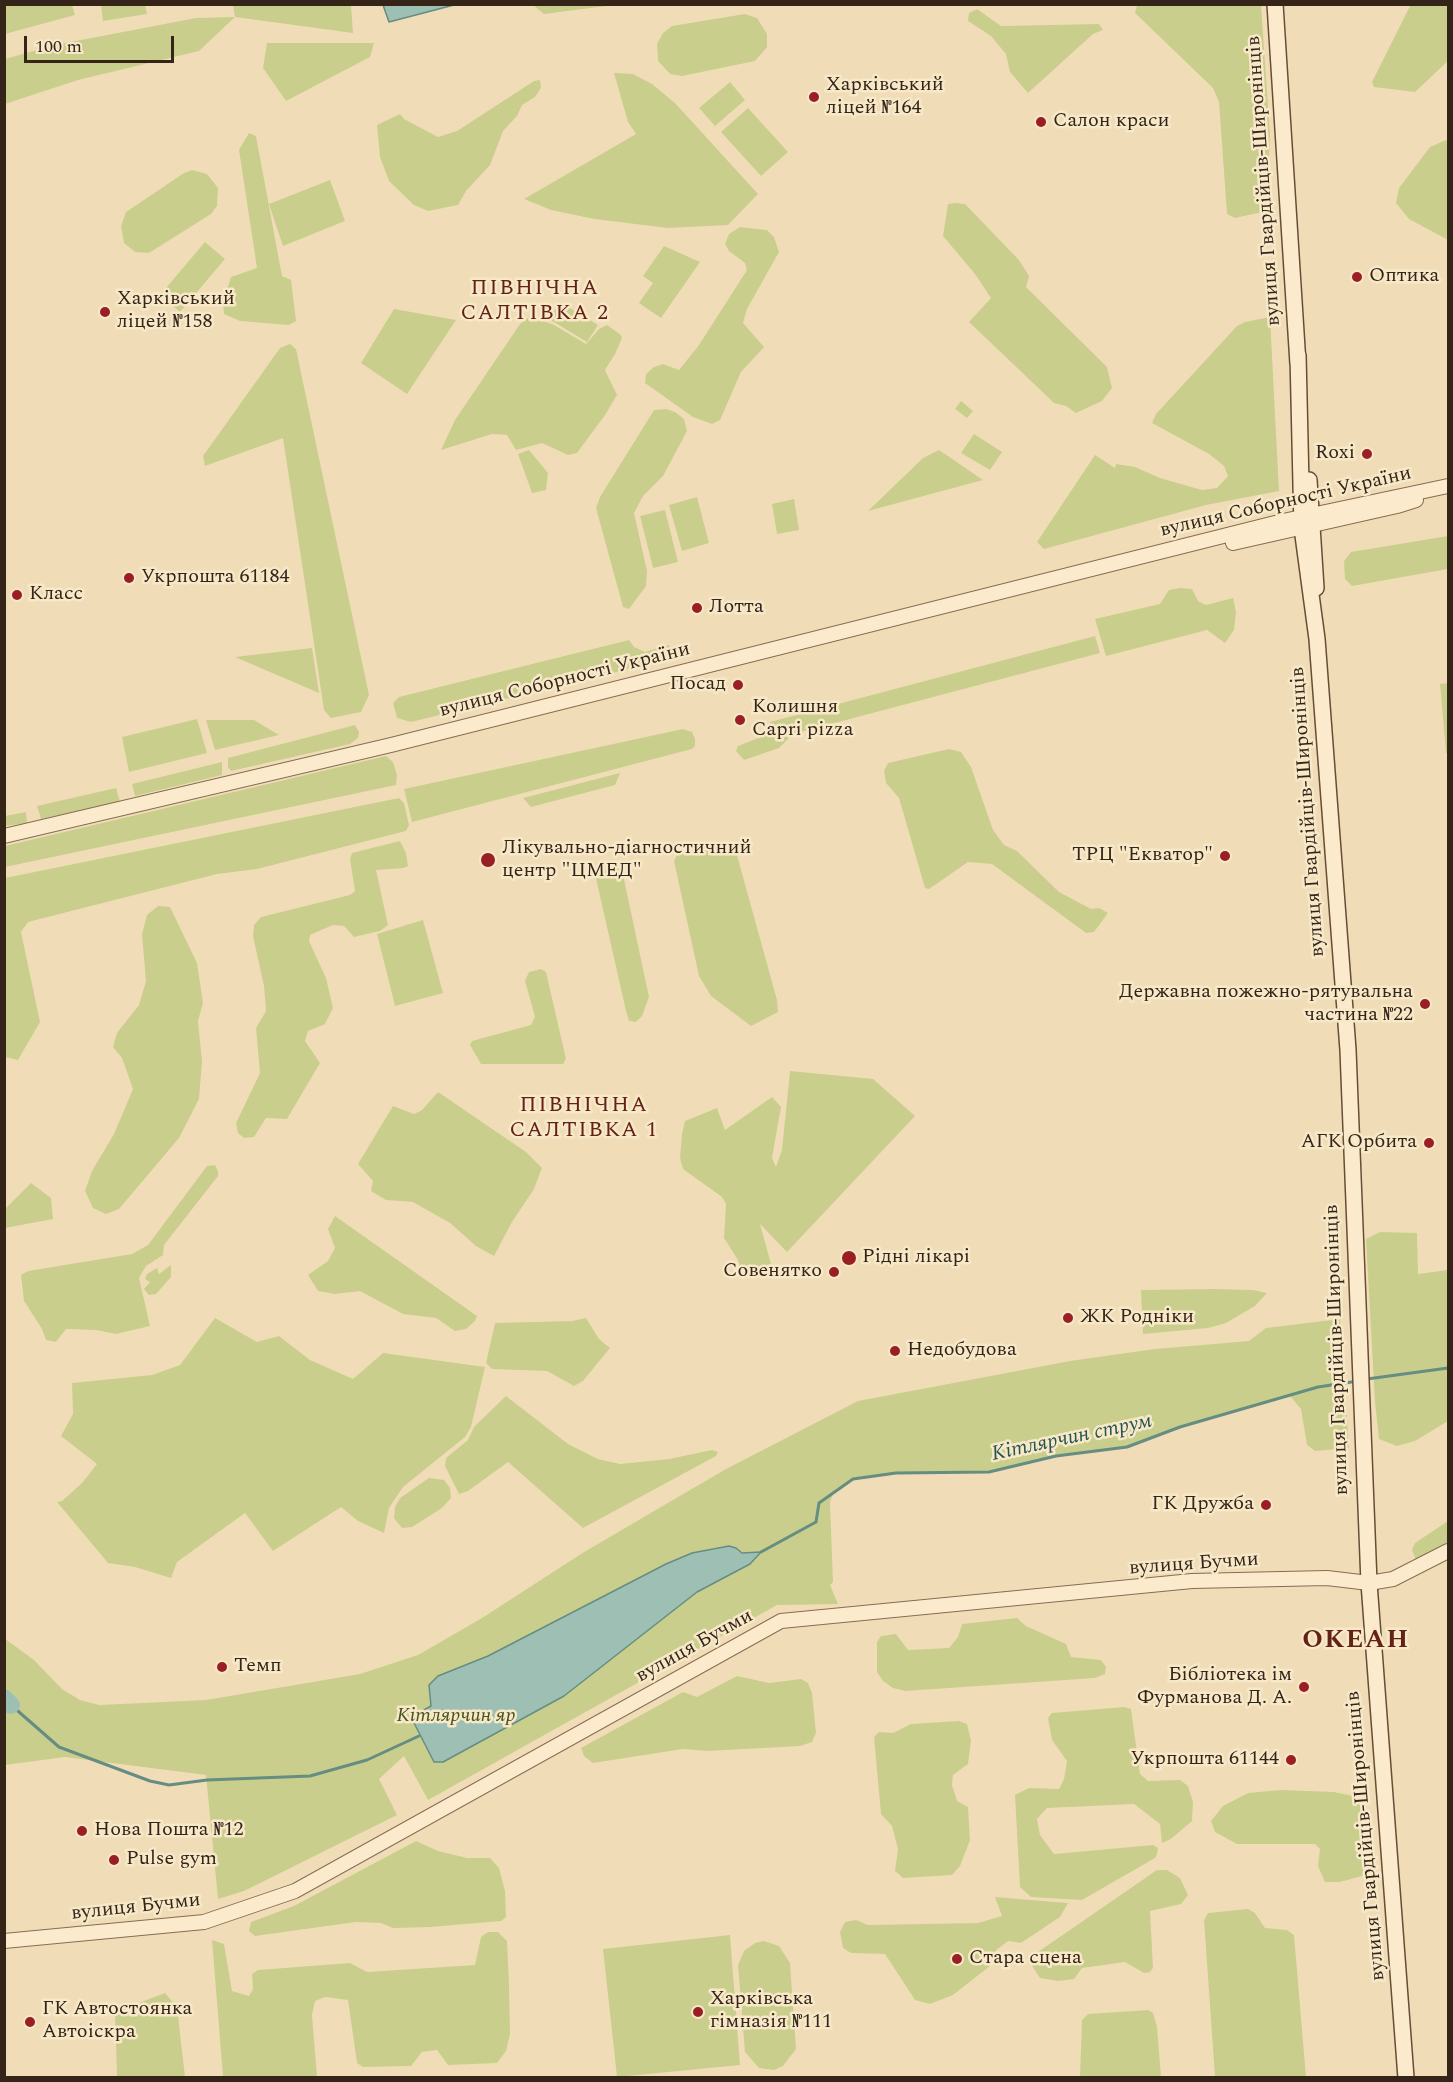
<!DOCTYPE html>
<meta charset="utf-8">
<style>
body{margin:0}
#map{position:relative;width:1453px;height:2082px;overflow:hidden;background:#f0ddb8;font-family:Spectral,serif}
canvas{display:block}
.frame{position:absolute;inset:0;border:6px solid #352519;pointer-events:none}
.scale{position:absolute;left:24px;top:36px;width:150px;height:27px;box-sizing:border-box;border:3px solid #352519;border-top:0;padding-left:8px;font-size:18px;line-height:21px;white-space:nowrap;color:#352519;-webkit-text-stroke:4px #f7e8c8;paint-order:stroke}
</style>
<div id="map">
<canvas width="1453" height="2082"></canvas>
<div class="frame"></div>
<div class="scale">100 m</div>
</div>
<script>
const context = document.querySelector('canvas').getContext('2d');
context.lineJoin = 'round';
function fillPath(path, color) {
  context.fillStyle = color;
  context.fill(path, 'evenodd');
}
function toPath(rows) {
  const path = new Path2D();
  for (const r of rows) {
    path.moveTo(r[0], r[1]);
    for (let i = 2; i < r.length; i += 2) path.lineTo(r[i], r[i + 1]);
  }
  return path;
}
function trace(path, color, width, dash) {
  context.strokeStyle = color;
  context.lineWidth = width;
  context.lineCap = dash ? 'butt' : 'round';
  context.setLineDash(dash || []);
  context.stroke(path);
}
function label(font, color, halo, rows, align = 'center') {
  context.font = font + ' Spectral,serif';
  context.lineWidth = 5;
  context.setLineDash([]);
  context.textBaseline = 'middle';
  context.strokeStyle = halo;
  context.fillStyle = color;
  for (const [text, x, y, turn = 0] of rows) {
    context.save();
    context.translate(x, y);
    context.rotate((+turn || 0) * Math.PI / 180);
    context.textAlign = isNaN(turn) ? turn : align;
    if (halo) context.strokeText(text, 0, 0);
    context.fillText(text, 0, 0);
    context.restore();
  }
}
fillPath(toPath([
 [5,4,72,5,75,15,5,34],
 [1411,4,1448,5,1448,61,1415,92,1374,87,1372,82],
 [101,5,145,5,147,14,103,21],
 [233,5,351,5,353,33,235,17,199,51,78,80,5,104,5,59,55,45,196,18,235,17],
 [533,5,614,5,544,14],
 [1137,5,1261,5,1270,135,1269,156,1259,180,1262,212,1235,218,1227,214,1219,102,1213,88,1135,13],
 [977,9,1001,26,1099,24,1103,30,1093,34,1028,93,1010,72,1006,54,991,36,968,21,969,13],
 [745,14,757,18,767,34,767,47,755,61,682,76,670,74,658,61,657,44,663,33,672,26],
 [267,43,374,43,370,57,286,101,263,68],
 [614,73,633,74,652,84,675,103,758,194,728,225,668,228,594,219,551,210,524,199,636,134,628,122],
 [540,80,541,88,535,97,522,105,517,116,503,131,490,165,466,191,458,205,428,211,414,205,389,181,380,157,377,125,400,114,404,119,438,137,457,131,534,81],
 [730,82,745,100,715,126,699,108],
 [748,108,788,152,761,176,721,132],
 [249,133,256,136,282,276,291,280,296,321,289,325,240,321,224,314,223,303,231,277,257,268,239,150],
 [1446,140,1448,141,1448,240,1409,219,1396,203,1399,188,1430,147],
 [192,170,207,174,218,188,217,206,211,214,149,253,135,252,124,243,121,226,126,212,184,173],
 [330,180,345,221,283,246,269,204],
 [955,203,965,204,1019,260,1029,276,1026,287,1107,367,1112,388,1102,401,1076,413,1066,406,1054,403,969,322,991,298,975,274,943,236,948,204],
 [740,227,767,230,774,237,779,252,747,309,743,323,764,347,741,372,720,420,712,424,693,417,645,383,646,374,654,367,663,364,679,370,699,345,747,270,745,263,729,251,725,244,729,234],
 [205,242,225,259,180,312,160,295],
 [664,246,700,262,661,318,639,303,653,283,643,276],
 [560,302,598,325,587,342,549,319],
 [394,309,456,320,407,394,361,363],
 [530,316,554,325,586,344,599,329,607,325,621,335,622,338,615,354,605,370,617,395,605,415,577,453,568,455,542,443,516,450,507,435,492,434,441,450,455,420,520,324],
 [1270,317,1279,491,1206,505,1044,549,1037,542,1095,455,1115,468,1116,464,1135,467,1160,478,1202,490,1217,488,1228,476,1224,466,1209,454,1152,423,1156,414,1237,326,1245,322],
 [290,344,296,349,369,695,361,712,331,718,324,710,283,438,205,466,203,456,280,348],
 [961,401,973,411,967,418,955,409],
 [666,409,675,412,684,419,687,431,663,476,643,496,634,513,647,571,646,586,629,609,623,607,596,508,600,497,654,410],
 [974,434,1002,452,990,470,961,453],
 [529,450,548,473,546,490,532,493,518,454],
 [939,450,983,480,868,511,923,458],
 [697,497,709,543,682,551,669,505],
 [794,499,799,530,777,534,772,504],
 [665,510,678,562,653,568,640,516],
 [1448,536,1448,569,1352,586,1345,579,1344,561,1351,552],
 [1180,588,1192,589,1198,601,1206,605,1233,598,1236,612,1234,630,1225,643,1207,630,1106,656,1095,619,1160,604,1169,590],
 [1095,636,1100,653,793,734,779,748,744,760,736,751,738,746,771,733,770,722],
 [629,640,634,647,645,652,668,645,673,649,674,658,411,722,397,718,393,703,399,697],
 [312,648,319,693,235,657],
 [1448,683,1448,753,1446,753,1440,684],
 [197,719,207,753,129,772,122,737],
 [206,720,254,720,279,735,215,750],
 [355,725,359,732,358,738,350,744,231,771,228,767,228,758],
 [683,729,692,732,695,739,695,746,692,749,412,822,404,789],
 [949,749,961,752,971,767,993,830,1004,845,1017,851,1059,892,1091,909,1099,908,1108,913,1094,932,1086,933,992,864,968,862,929,889,925,888,899,798,886,783,884,771,888,763],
 [386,756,393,762,397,775,396,785,5,867,5,846],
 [222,762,222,775,135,796,132,784],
 [620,773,615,785,531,807,523,798],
 [116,788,120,802,41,819,37,806],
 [399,798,404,803,409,825,406,831,257,869,217,874,28,922,21,932,40,1022,18,1060,5,1057,5,878],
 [26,812,27,823,5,826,5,816],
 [400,841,406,853,408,866,404,868,376,870,388,925,380,931,354,937,344,926,333,925,310,935,309,941,326,978,333,1008,325,1024,308,1031,305,1041,320,1063,287,1119,266,1118,254,1137,244,1138,238,1133,236,1123,260,1073,256,1028,266,1011,264,986,253,936,254,925,261,917,350,895,355,891,350,859,352,853],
 [719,841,735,848,777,1000,778,1012,751,1026,711,996,699,976,674,861,679,851],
 [615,867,622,870,649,997,642,1016,636,1022,629,1021,626,1011,595,874,598,871],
 [158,906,170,907,197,963,203,1003,198,1021,202,1061,199,1099,179,1138,119,1209,106,1214,93,1208,85,1191,92,1171,114,1134,133,1089,122,1058,113,1047,117,1033,139,1005,146,981,142,934,147,915],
 [423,920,443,993,395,1006,377,934],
 [541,969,546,972,566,1059,563,1064,481,1064,470,1045,472,1041,531,1025,535,1017,525,981,529,972],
 [790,1071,873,1079,915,1116,787,1252,760,1224,771,1264,743,1275,738,1260,724,1238,726,1204,722,1197,683,1169,680,1158,682,1134,685,1121,717,1108,725,1130,772,1097,781,1107,772,1158,776,1167,782,1150],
 [438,1092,526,1152,542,1168,534,1189,512,1222,494,1256,476,1246,450,1223,413,1202,386,1200,371,1191,373,1181,358,1164,393,1106,414,1114,422,1110],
 [215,1165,218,1171,218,1176,164,1245,163,1255,146,1266,139,1278,150,1326,116,1334,96,1330,66,1329,56,1342,46,1340,42,1329,24,1301,21,1275,28,1271,132,1254,148,1245,207,1166],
 [31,1183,51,1198,53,1219,5,1228,5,1209],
 [335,1216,477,1316,475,1321,466,1329,455,1331,436,1318,403,1314,360,1291,335,1294,318,1291,308,1275,328,1261,335,1248,328,1229],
 [1380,1232,1417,1233,1418,1274,1448,1270,1448,1421,1415,1441,1397,1446,1379,1439,1381,1458,1375,1402,1366,1239],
 [171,1265,171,1277,156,1294,149,1295,144,1289,150,1282,145,1279,147,1274,157,1268,159,1274],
 [1215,1289,1253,1290,1267,1293,1255,1306,1226,1323,1208,1328,1143,1334,1141,1290],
 [215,1318,257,1342,279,1336,310,1360,353,1379,383,1353,485,1367,471,1427,465,1437,403,1487,389,1508,384,1533,358,1521,341,1507,273,1551,245,1513,177,1562,171,1578,135,1567,108,1563,57,1502,62,1501,82,1483,97,1464,61,1436,73,1414,72,1383,152,1375,180,1365],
 [586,1318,599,1339,610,1348,583,1381,574,1386,547,1371,492,1369,486,1363,495,1323,572,1321],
 [1340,1319,1349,1448,1315,1451,1307,1445,1301,1409,1290,1396,1180,1427,1127,1447,1056,1455,989,1472,896,1473,853,1478,834,1492,830,1502,833,1582,830,1585,838,1604,777,1605,428,1800,404,1756,379,1779,397,1815,244,1891,218,1899,206,1775,65,1757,5,1765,4,1638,34,1660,62,1689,80,1700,99,1705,206,1700,360,1674,418,1655,482,1618,584,1552,726,1469,858,1401,1070,1361,1155,1349,1249,1341,1266,1328],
 [506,1396,568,1444,598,1459,620,1464,669,1459,712,1450,718,1452,716,1456,583,1528,508,1462,468,1491,459,1494,445,1466,446,1458,468,1440,474,1427],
 [429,1478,444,1480,450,1488,451,1498,442,1508,412,1527,402,1528,394,1518,395,1507,400,1498],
 [1448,1521,1448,1543,1416,1560,1412,1550,1415,1543],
 [1017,1618,1026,1626,1066,1644,1071,1657,1101,1660,1106,1667,1105,1674,1095,1678,905,1691,893,1688,883,1681,877,1672,877,1642,881,1636,896,1634,908,1650,949,1648,958,1637,962,1624],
 [737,1676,769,1683,801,1679,808,1683,812,1693,816,1733,812,1742,800,1746,708,1751,683,1749,593,1763,584,1756,581,1748,683,1692,697,1697],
 [1124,1707,1131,1709,1140,1774,1148,1781,1180,1780,1188,1786,1193,1802,1192,1821,1171,1839,1162,1843,1160,1824,1134,1804,1047,1808,1037,1819,1040,1835,1054,1854,1153,1845,1158,1848,1157,1854,1155,1858,1082,1900,1031,1897,1020,1887,1015,1795,1029,1788,1059,1789,1064,1779,1067,1761,1052,1740,1048,1718,1052,1713],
 [959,1721,967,1724,971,1740,968,1764,953,1775,952,1785,957,1801,968,1807,970,1840,960,1866,952,1875,903,1878,895,1871,898,1849,892,1826,881,1814,874,1737,879,1732,893,1733,911,1724],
 [1281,1790,1334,1792,1358,1797,1363,1802,1367,1871,1362,1876,1340,1882,1325,1882,1318,1866,1320,1849,1315,1844,1237,1844,1215,1832,1211,1821,1223,1806,1248,1793],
 [416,1841,438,1851,467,1858,490,1858,499,1868,505,1891,506,1917,501,1921,431,1927,393,1928,381,1923,356,1922,255,1936,249,1931,251,1922,294,1906],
 [1157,1870,1167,1870,1180,1878,1188,1895,1181,1904,1150,1911,1153,1968,1150,1972,1144,1973,1125,1962,1082,1968,1074,1979,1058,1981,1040,1978,1031,1964,1035,1954],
 [995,1897,1068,1903,1060,1917,1021,1943,1008,1941,995,1951,995,1962,953,1995,930,2004,915,2000,885,1954,851,1953,843,1948,840,1932,845,1922,856,1920,868,1925,978,1923,1002,1916],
 [1248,1909,1255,1913,1265,1928,1287,1930,1294,1935,1306,2077,1215,2077,1204,1920,1208,1913],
 [488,1932,498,1932,507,1941,509,1984,510,2034,506,2051,497,2063,448,2065,437,2050,422,2052,411,2066,363,2067,357,2063,348,2000,325,1997,315,2001,312,2015,317,2077,223,2077,212,1940,224,1944,232,1991,249,1996,253,1989,252,1974,258,1970,350,1963,367,1972,475,1965,481,1937],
 [730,1935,740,2065,617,2077,603,1949],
 [764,1941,779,1946,790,1963,796,2049,783,2066,774,2070,759,2068,745,2052,738,1965,744,1951,755,1943],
 [165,1993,177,2007,185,2077,117,2077,115,2012],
 [1148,2010,1153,2013,1157,2027,1161,2077,1080,2077,1082,2020,1088,2014]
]), '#cace8c');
const water = toPath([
 [383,5,383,4,454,5,389,22,383,5],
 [729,1546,736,1548,742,1553,761,1552,750,1564,697,1592,564,1696,443,1762,434,1762,411,1717,431,1706,429,1685,438,1676,488,1656,666,1564,692,1553,729,1546]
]);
fillPath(water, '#9ec0b4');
trace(water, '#658d82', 1.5);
trace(toPath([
 [1367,1379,1448,1368],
 [761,1552,816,1522,819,1503,853,1479,896,1473,989,1472,1056,1456,1127,1447,1180,1427,1318,1387,1358,1381],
 [11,1705,59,1747,150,1781,169,1785,207,1780,310,1776,367,1760,419,1736]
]), '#658d82', 3);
trace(toPath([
 [4,1698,11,1705]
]), '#9ec0b4', 18);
const tertiary = toPath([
 [1233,543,1397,506,1416,500],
 [4,836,391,745,1283,521,1448,486],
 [4,1941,204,1922,295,1891,781,1621,1192,1581,1327,1578,1369,1583,1393,1579,1448,1551]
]);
const secondary = toPath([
 [1275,4,1298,364],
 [1298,355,1302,528,1317,639,1348,1050,1369,1583,1406,2078],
 [1309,480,1316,588]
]);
trace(tertiary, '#876c53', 16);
trace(secondary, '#684d36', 18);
trace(tertiary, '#fbebcc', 14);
trace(secondary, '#fbebcc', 15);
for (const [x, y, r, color] of [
 [814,97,6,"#9a1f25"],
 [1041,122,6,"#9a1f25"],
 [1357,277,6,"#9a1f25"],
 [105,312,6,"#9a1f25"],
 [1367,454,6,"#9a1f25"],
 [129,578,6,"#9a1f25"],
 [17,595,6,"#9a1f25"],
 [697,608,6,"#9a1f25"],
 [738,685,6,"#9a1f25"],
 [740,720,6,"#9a1f25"],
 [1225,856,6,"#9a1f25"],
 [488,860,8,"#9a1f25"],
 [1425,1004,6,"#9a1f25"],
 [1429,1143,6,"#9a1f25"],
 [849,1258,8,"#9a1f25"],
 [834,1272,6,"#9a1f25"],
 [1068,1318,6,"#9a1f25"],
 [895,1351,6,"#9a1f25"],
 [1266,1505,6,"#9a1f25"],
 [222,1667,6,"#9a1f25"],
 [1304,1687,6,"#9a1f25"],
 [1291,1760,6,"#9a1f25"],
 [82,1831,6,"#9a1f25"],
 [114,1860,6,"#9a1f25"],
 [957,1959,6,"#9a1f25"],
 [698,2012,6,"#9a1f25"],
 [30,2022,6,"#9a1f25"]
]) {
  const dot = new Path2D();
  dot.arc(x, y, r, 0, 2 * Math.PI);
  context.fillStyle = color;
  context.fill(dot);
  trace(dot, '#f7e8c8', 2);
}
label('20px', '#352519', '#f7e8c8', [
 ["Харківський",826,86],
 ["ліцей №164",826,109],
 ["Салон краси",1053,122],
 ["Оптика",1369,277],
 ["Харківський",117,300],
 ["ліцей №158",117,323],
 ["Roxi",1355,454,"right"],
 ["Укрпошта 61184",141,578],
 ["Класс",29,595],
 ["Лотта",709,608],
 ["Посад",726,685,"right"],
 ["Колишня",752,708],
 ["Capri pizza",752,731],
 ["Лікувально-діагностичний",502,849],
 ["центр \"ЦМЕД\"",502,872],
 ["ТРЦ \"Екватор\"",1213,856,"right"],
 ["Державна пожежно-рятувальна",1413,993,"right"],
 ["частина №22",1413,1016,"right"],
 ["АГК Орбита",1417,1143,"right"],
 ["Рідні лікарі",862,1258],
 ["Совенятко",822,1272,"right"],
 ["ЖК Родніки",1080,1318],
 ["Недобудова",907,1351],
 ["ГК Дружба",1254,1505,"right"],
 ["Темп",234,1667],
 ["Бібліотека iм",1292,1676,"right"],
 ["Фурманова Д. А.",1292,1699,"right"],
 ["Укрпошта 61144",1279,1760,"right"],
 ["Нова Пошта №12",94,1831],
 ["Pulse gym",126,1860],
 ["Стара сцена",969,1959],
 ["Харківська",710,2000],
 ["гімназія №111",710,2023],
 ["ГК Автостоянка",42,2010],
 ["Автоіскра",42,2033]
], 'left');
label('20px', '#352519', '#f7e8c8', [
 ["вулиця Гвардійців-Широнінців",1265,181,-94],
 ["вулиця Соборності України",1286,503,-13],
 ["вулиця Соборності України",565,681,-14],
 ["вулиця Гвардійців-Широнінців",1309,812,-94],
 ["вулиця Гвардійців-Широнінців",1338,1350,-92],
 ["вулиця Бучми",1194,1565,-4],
 ["вулиця Бучми",695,1647,-29],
 ["вулиця Гвардійців-Широнінців",1367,1836,-95],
 ["вулиця Бучми",136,1908,-6]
]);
label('italic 20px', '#48531e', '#f7e8c8', [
 ["Кітлярчин яр",456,1717]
]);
label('italic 21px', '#275651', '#f7e8c8', [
 ["Кітлярчин струм",1072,1439,-12]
]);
context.letterSpacing = '1.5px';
label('22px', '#642216', '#f7e8c8', [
 ["ПІВНІЧНА",535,290],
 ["САЛТІВКА 2",535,315],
 ["ПІВНІЧНА",584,1107],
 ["САЛТІВКА 1",584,1132]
]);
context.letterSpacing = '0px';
context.letterSpacing = '1.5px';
label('bold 26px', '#642216', '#f7e8c8', [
 ["ОКЕАН",1356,1642]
]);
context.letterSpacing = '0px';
</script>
